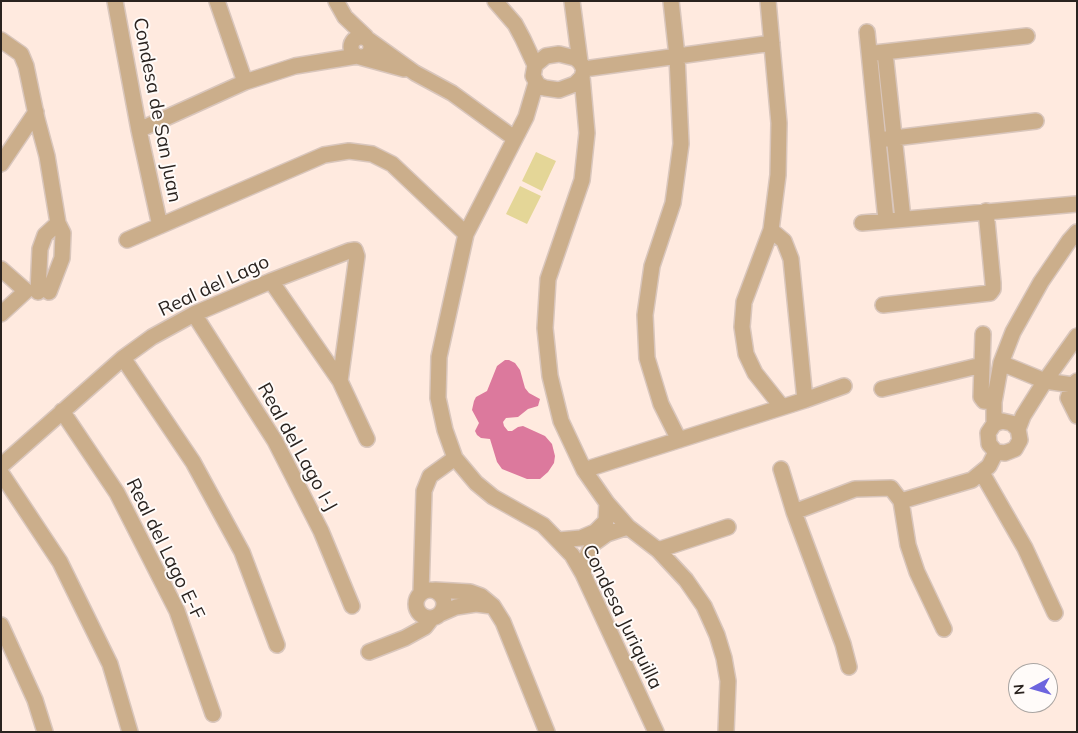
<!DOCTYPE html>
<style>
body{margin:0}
#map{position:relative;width:1078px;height:733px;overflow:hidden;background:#ffeadf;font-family:Mulish,sans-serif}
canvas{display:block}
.frame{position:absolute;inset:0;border:2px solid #2a231f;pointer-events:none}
.north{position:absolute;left:1008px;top:663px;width:50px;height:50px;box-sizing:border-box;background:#fffbf9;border:1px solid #aaa5a2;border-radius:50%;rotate:264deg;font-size:14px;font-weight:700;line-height:20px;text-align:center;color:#2a231f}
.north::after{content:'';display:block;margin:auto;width:18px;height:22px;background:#6d64de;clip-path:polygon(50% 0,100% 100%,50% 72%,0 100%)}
</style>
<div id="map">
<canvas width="1078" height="733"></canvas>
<div class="frame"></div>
<div class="north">N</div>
</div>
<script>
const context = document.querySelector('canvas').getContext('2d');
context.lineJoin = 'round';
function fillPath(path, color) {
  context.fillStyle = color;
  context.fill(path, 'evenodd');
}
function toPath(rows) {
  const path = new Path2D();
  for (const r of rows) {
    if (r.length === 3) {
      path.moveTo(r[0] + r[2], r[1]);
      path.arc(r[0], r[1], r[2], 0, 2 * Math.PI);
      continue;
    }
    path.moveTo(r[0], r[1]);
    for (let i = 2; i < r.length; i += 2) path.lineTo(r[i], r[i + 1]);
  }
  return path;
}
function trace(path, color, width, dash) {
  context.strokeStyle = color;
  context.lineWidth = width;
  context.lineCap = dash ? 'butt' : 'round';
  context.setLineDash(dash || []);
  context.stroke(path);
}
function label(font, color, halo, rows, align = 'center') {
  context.font = font + ' Mulish,sans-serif';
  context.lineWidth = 4;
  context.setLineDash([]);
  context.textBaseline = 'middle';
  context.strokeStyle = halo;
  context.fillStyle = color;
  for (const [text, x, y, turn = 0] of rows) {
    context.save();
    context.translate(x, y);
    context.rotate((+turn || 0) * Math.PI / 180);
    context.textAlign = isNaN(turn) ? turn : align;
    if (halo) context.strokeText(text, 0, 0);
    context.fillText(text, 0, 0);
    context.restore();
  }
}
fillPath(toPath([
 [536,152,556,161,542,191,522,181],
 [520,186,541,196,527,224,506,214]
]), '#e4d697');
fillPath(toPath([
 [505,360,509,360,515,363,520,370,525,388,529,393,540,399,538,406,528,409,518,417,506,418,503,422,504,426,508,431,512,431,518,427,523,426,545,436,552,444,555,456,554,463,548,472,540,479,527,479,502,469,497,462,490,439,481,438,477,435,475,431,479,423,472,410,474,401,476,397,487,391,497,366]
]), '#dc799d');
const street = toPath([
 [115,1,139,130,160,226],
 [217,1,245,82],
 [336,1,345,17,366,37],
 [495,1,515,24,523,39,535,65],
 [572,1,580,62],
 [671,1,677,56,681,144,673,203,652,266,645,315,647,358,661,404,679,440],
 [768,1,779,123,778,175,771,230,744,302,742,327,746,354,755,373,782,407],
 [867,32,886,220],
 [361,47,10],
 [1,40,21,54,26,66,37,119,47,156,58,223],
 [369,40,415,73,452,93,514,138],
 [875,53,1027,36],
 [885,53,903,219],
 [559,54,575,58,580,62,584,69,582,77,575,84,559,90,545,88,538,85,533,76,535,65,546,56,559,54],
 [360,57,404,69],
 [584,69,772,43],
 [582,77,587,133,582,180,548,279,545,328,550,376,561,421,584,470,607,503,628,527,658,550,686,580,704,606,717,635,724,658,728,681,726,732],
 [536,83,526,117,466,234,439,357,438,398,445,430,455,458,476,483,493,497,543,525,572,555,583,574,656,732],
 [139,130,245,82,295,66,357,56],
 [886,139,1036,121],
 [1,164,36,112],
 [862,223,1077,204],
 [771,230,784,241,791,259,805,400],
 [127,240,324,155,349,151,372,154,392,164,466,234],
 [1,269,26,291],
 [271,281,340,381,367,439],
 [38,292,40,249,45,235,58,223,63,233,62,258,49,292],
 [883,305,990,293,993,289,993,283,986,211],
 [1,314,26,291],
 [194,314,275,441,321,531,352,606],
 [983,334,981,397,984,401,994,402],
 [123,358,193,462,242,552,277,645],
 [1001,363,1045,381,1073,385],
 [1077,381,1073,385,1068,398,1077,416],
 [882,389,982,365],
 [62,411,117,493,177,611,213,714],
 [994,424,994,402,1001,363,1013,332,1041,282,1069,241,1077,232],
 [1018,429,1011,423,1002,421,994,424,988,433,989,444,996,452,1005,453,1015,449,1020,440,1018,429,1023,416,1045,381,1077,336],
 [1,466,123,358,152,337,194,314,271,281,349,251,355,250,357,256,340,381],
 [781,469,794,512,843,644,849,667],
 [584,470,805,400,844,386],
 [1,473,60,562,110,664,130,732],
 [982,473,1025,548,1055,613],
 [901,501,972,480,989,466,996,452],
 [794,512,855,489,891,488,901,501,908,545,917,572,944,629],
 [559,540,581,538,595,532,606,521,607,503],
 [658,550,728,527],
 [583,574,587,556,593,544,607,534,628,527],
 [435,590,470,592,481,596,493,606,503,622,547,732],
 [430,604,14],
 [421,593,424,491,430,476,455,458],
 [440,614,456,607,476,604,492,606],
 [1,625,35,700,45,732],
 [369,652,405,638,425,627,432,618]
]);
trace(street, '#d9c6bc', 18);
trace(street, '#cbae8b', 15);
label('19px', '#2a231f', '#fffbf9', [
 ["Condesa de San Juan",157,110,79],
 ["Real del Lago",214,286,-25],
 ["Real del Lago I-J",297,447,61],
 ["Real del Lago E-F",165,549,64],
 ["Condesa Juriquilla",622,617,64]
]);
</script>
